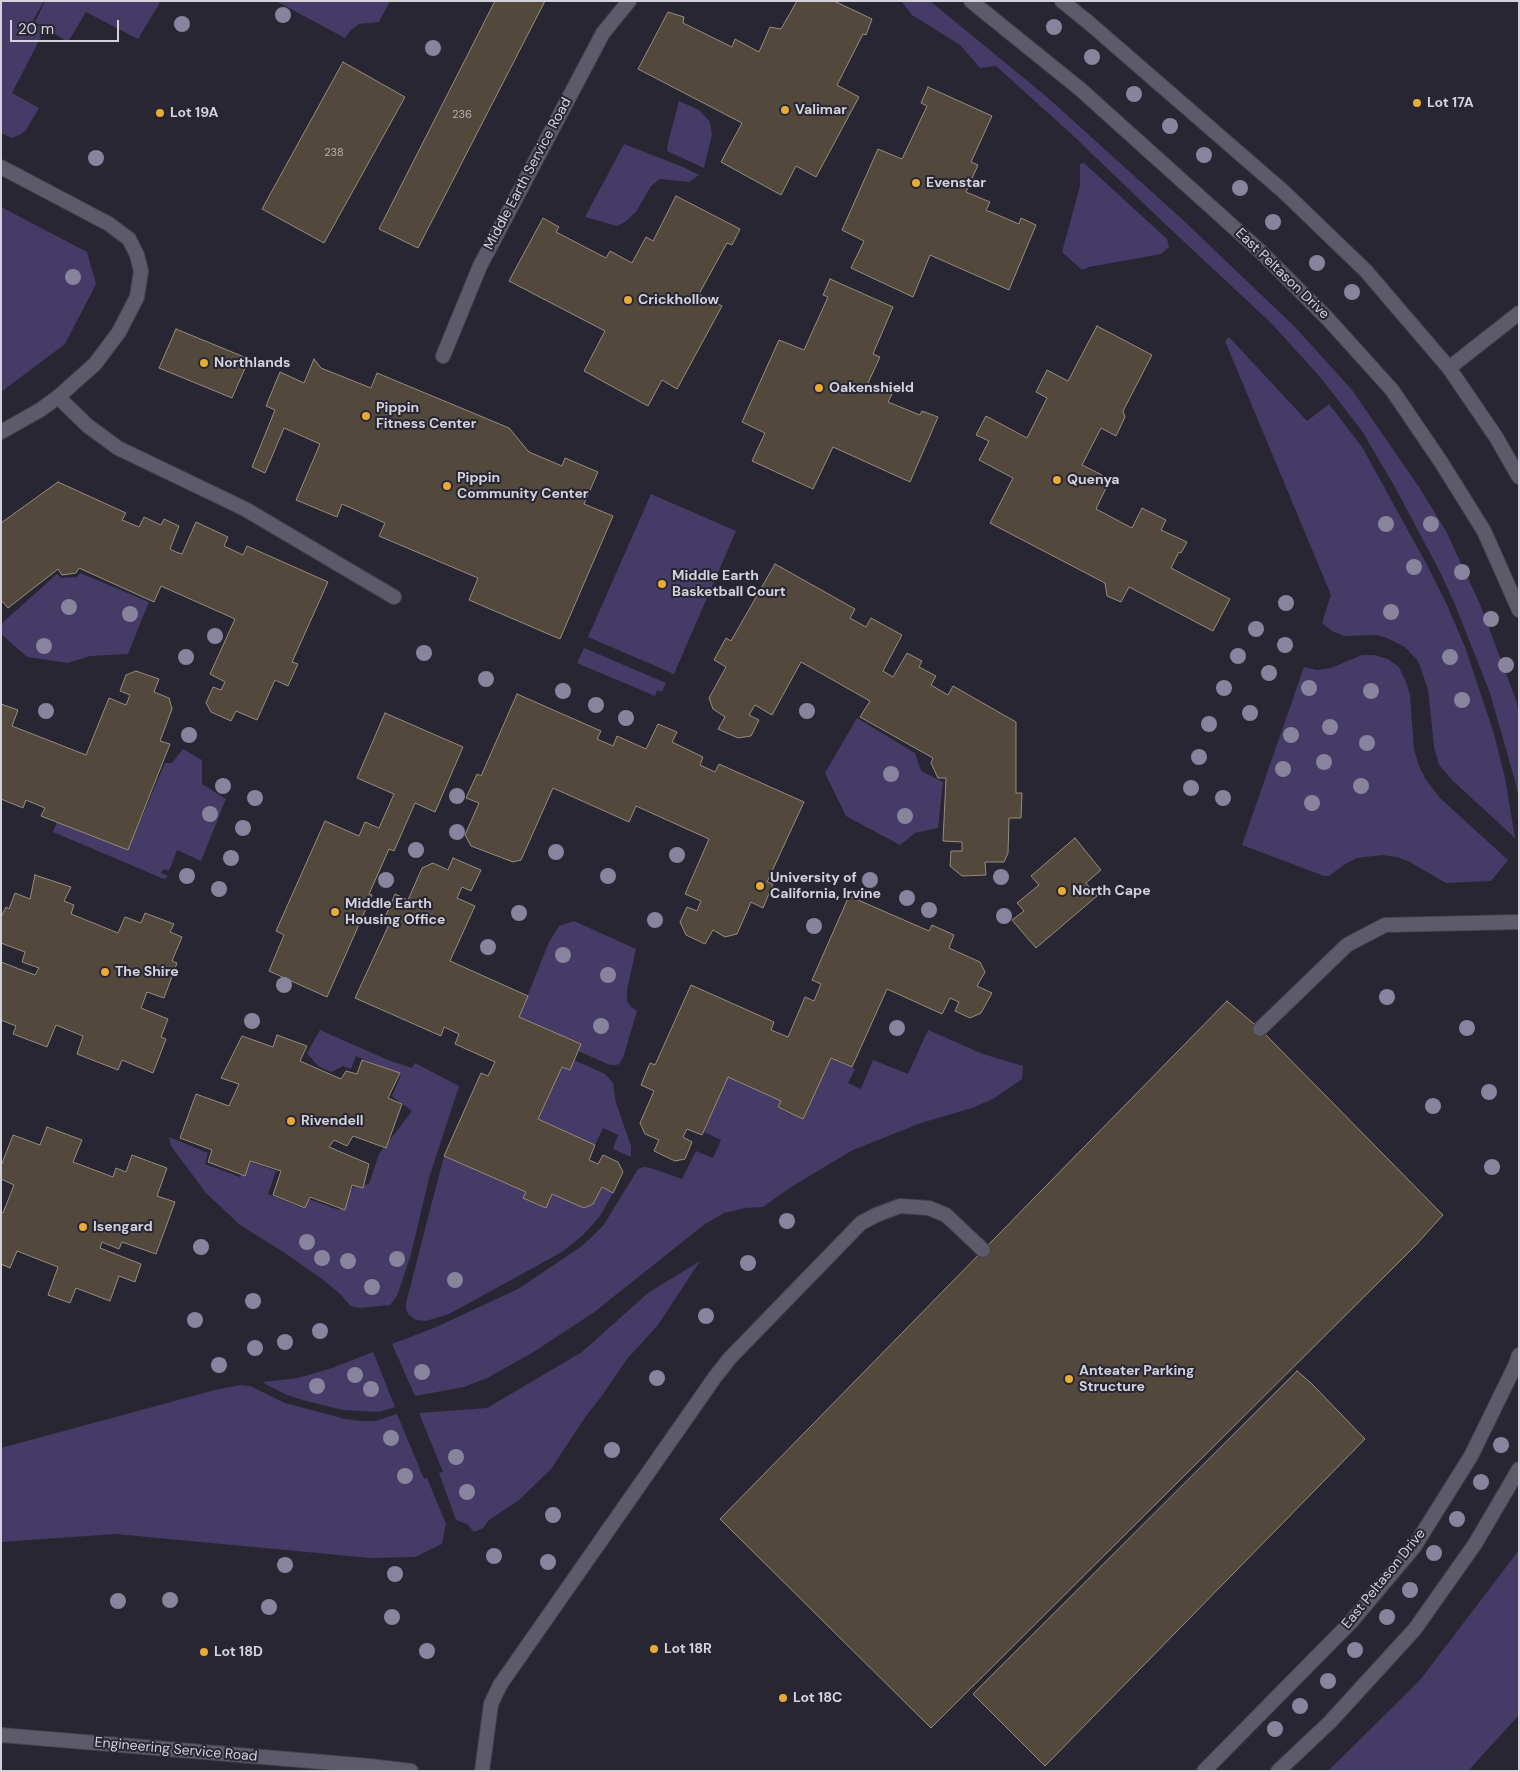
<!DOCTYPE html>
<style>
body{margin:0}
#map{position:relative;width:1520px;height:1772px;overflow:hidden;background:#282633;font-family:"DM Sans",sans-serif}
canvas{display:block}
.frame{position:absolute;inset:0;border:2px solid #d3d2db;pointer-events:none}
.scale{position:absolute;left:10px;top:20px;width:109px;height:22px;box-sizing:border-box;border:2px solid #d3d2db;border-top:0;padding-left:6px;font-size:15px;line-height:18px;white-space:nowrap;color:#d3d2db;-webkit-text-stroke:4px #282633;paint-order:stroke}
</style>
<div id="map">
<canvas width="1520" height="1772"></canvas>
<div class="frame"></div>
<div class="scale">20 m</div>
</div>
<script>
const context = document.querySelector('canvas').getContext('2d');
context.lineJoin = 'round';
function fillPath(path, color) {
  context.fillStyle = color;
  context.fill(path, 'evenodd');
}
function toPath(rows) {
  const path = new Path2D();
  for (const r of rows) {
    path.moveTo(r[0], r[1]);
    for (let i = 2; i < r.length; i += 2) path.lineTo(r[i], r[i + 1]);
  }
  return path;
}
function trace(path, color, width, dash) {
  context.strokeStyle = color;
  context.lineWidth = width;
  context.lineCap = dash ? 'butt' : 'round';
  context.setLineDash(dash || []);
  context.stroke(path);
}
function label(font, color, halo, rows, align = 'center') {
  context.font = font + ' "DM Sans",sans-serif';
  context.lineWidth = 4;
  context.setLineDash([]);
  context.textBaseline = 'middle';
  context.strokeStyle = halo;
  context.fillStyle = color;
  for (const [text, x, y, turn = 0] of rows) {
    context.save();
    context.translate(x, y);
    context.rotate((+turn || 0) * Math.PI / 180);
    context.textAlign = isNaN(turn) ? turn : align;
    if (halo) context.strokeText(text, 0, 0);
    context.fillText(text, 0, 0);
    context.restore();
  }
}
fillPath(toPath([
 [1,1,44,1,32,22,45,29,12,93,39,108,26,130,21,134,12,138,1,133],
 [45,1,161,1,138,39,86,12,68,42,35,22],
 [276,1,390,1,379,22,359,24,351,30,345,38],
 [901,1,930,1,1047,97,1184,221,1295,327,1352,390,1419,487,1446,531,1480,604,1516,700,1519,712,1519,800,1515,781,1490,693,1454,602,1439,570,1396,489,1362,431,1321,378,1271,323,1163,222,1089,151,1079,141,996,66,980,68,960,45,912,15],
 [679,101,699,110,710,122,712,134,704,168,667,151,668,143],
 [624,144,683,167,699,175,689,182,660,179,651,186,636,212,625,222,617,226,585,217],
 [1084,163,1167,239,1169,247,1161,254,1089,267,1082,270,1062,252,1080,186,1080,164],
 [1,207,87,252,96,284,65,344,1,392],
 [1229,337,1307,421,1329,404,1362,447,1427,565,1447,605,1465,647,1494,734,1505,778,1515,838,1452,780,1439,765,1434,747,1428,689,1418,661,1405,647,1387,638,1377,635,1344,636,1332,631,1322,623,1331,595,1225,341],
 [651,494,736,531,674,674,588,637],
 [80,573,149,602,128,654,90,656,68,663,27,657,1,634,1,624,57,574,61,578,77,577],
 [584,648,666,683,662,692,657,690,655,696,577,663],
 [1362,655,1374,655,1388,659,1399,667,1406,682,1410,695,1414,750,1419,766,1426,780,1440,798,1508,860,1491,881,1446,883,1410,862,1397,857,1382,855,1357,858,1345,864,1329,876,1324,876,1242,845,1304,667,1317,670,1331,668],
 [857,718,915,753,921,771,943,782,938,828,915,833,900,845,846,816,825,773],
 [183,749,202,760,202,784,226,799,201,861,177,850,169,871,164,869,161,873,168,876,164,879,53,832,57,822,128,850,165,763,172,763],
 [574,921,636,949,627,990,627,1001,631,1007,637,1011,623,1058,619,1064,616,1065,610,1065,578,1051,581,1044,519,1017,549,942,559,926],
 [320,1030,388,1060,412,1068,415,1063,459,1086,429,1178,411,1254,397,1296,390,1305,360,1308,351,1306,339,1293,322,1279,285,1253,240,1225,206,1193,171,1146,169,1137,208,1153,205,1164,240,1177,247,1161,276,1171,268,1194,305,1209,309,1199,339,1210,353,1187,369,1184,379,1154,412,1111,392,1096,401,1075,356,1056,351,1069,343,1066,331,1072,318,1066,307,1053],
 [928,1030,983,1054,1023,1066,1022,1079,993,1099,972,1108,921,1123,853,1150,791,1187,763,1207,745,1208,724,1213,705,1224,593,1313,532,1353,487,1378,464,1387,415,1396,392,1344,434,1328,518,1289,582,1246,603,1226,638,1169,644,1167,651,1168,682,1179,696,1151,713,1158,721,1140,704,1132,728,1077,781,1101,778,1108,803,1119,831,1058,855,1069,848,1083,861,1089,873,1060,908,1074],
 [574,1060,605,1074,613,1083,616,1103,631,1146,631,1157,613,1149,618,1135,603,1128,595,1145,538,1119,562,1067,569,1070],
 [444,1156,526,1192,523,1198,546,1208,552,1194,584,1208,593,1204,602,1187,613,1193,600,1216,583,1235,562,1252,449,1314,426,1321,416,1320,408,1314,406,1309,406,1303],
 [700,1261,658,1325,627,1359,601,1397,586,1416,551,1469,519,1500,489,1520,483,1528,474,1532,467,1524,456,1520,439,1473,443,1472,419,1413,487,1408,582,1352,648,1293],
 [373,1352,395,1407,379,1412,343,1410,306,1401,287,1395,265,1384,264,1382,298,1378,332,1368],
 [240,1385,250,1386,285,1403,345,1419,361,1421,376,1421,397,1414,424,1479,427,1478,446,1524,442,1544,415,1557,370,1558,116,1534,1,1542,1,1448,215,1390],
 [1519,1550,1519,1715,1468,1771,1328,1771,1420,1680]
]), '#453b66');
const building = toPath([
 [495,1,545,1,418,248,379,229,495,1],
 [797,1,834,1,872,19,866,35,863,34,837,85,859,97,816,177,796,166,781,195,721,162,742,123,638,69,668,12,684,17,683,23,732,47,735,39,759,52,770,27,781,29,797,1],
 [343,62,405,97,324,243,262,209,343,62],
 [928,87,992,116,971,162,978,165,966,192,990,202,986,210,1019,224,1021,218,1036,225,1009,290,930,255,913,297,851,268,864,241,842,230,878,149,902,159,927,106,921,103,928,87],
 [676,196,740,229,732,245,727,243,699,294,722,306,677,389,662,380,648,406,584,371,605,331,509,281,543,218,559,227,556,232,606,258,610,251,632,263,646,237,653,241,676,196],
 [830,279,893,307,873,354,880,357,868,383,892,394,888,402,920,415,922,411,938,417,910,482,833,447,813,489,752,461,765,433,742,422,779,340,804,350,828,297,823,295,830,279],
 [1097,326,1152,355,1123,411,1125,417,1116,436,1101,428,1082,465,1102,475,1102,483,1106,488,1096,509,1132,528,1142,508,1166,520,1161,530,1187,542,1181,553,1179,552,1171,568,1230,599,1213,631,1129,587,1121,602,1107,596,1105,583,990,523,1013,478,979,460,989,441,976,435,986,416,1027,438,1047,398,1036,392,1047,370,1068,381,1097,326],
 [176,329,249,359,232,398,159,368,176,329],
 [314,359,321,368,371,388,377,373,509,428,529,452,562,466,565,458,598,472,584,504,613,516,560,639,469,600,478,578,379,536,385,523,342,504,337,517,296,500,320,444,284,428,265,473,252,467,275,410,266,406,280,372,304,383,314,359],
 [58,482,126,513,122,520,139,527,144,517,161,525,164,519,179,526,170,549,176,552,182,554,196,522,228,537,224,546,243,555,247,546,328,582,292,662,298,664,288,686,275,680,257,720,236,711,231,721,211,712,206,703,213,687,221,690,225,682,210,674,235,619,161,586,154,602,79,568,76,573,62,575,58,569,8,608,1,600,1,523,58,482],
 [775,564,855,609,850,618,866,627,871,618,902,635,883,671,893,677,907,653,922,661,919,667,936,676,931,685,948,695,953,686,1016,722,1016,793,1022,793,1021,818,1009,818,1008,853,1004,862,985,862,986,875,962,876,950,866,951,851,962,851,962,842,943,841,946,778,938,778,931,763,933,758,860,717,870,701,801,662,772,715,755,705,749,715,759,720,751,736,738,738,718,729,725,717,713,709,709,698,726,667,714,660,726,638,731,641,775,564],
 [136,671,159,679,154,692,169,698,172,709,160,741,170,744,128,850,41,816,45,808,26,800,23,808,1,799,1,704,18,710,12,726,86,755,109,698,126,705,130,695,120,691,126,675,136,671],
 [517,694,601,731,597,739,613,746,617,736,646,749,658,724,677,732,672,742,703,757,700,765,715,772,719,764,804,802,767,882,773,884,763,908,751,902,737,934,725,937,713,930,705,944,686,935,680,922,687,907,697,911,701,901,685,894,709,839,636,806,629,822,553,788,521,860,513,862,471,846,465,835,479,803,466,798,477,774,481,776,517,694],
 [385,713,463,747,435,812,415,803,394,851,389,849,369,894,372,895,327,997,269,971,284,935,276,931,325,821,359,836,365,822,379,828,394,794,357,778,385,713],
 [1075,838,1101,870,1086,883,1097,896,1036,948,1012,920,1024,911,1017,903,1039,885,1031,876,1075,838],
 [453,858,481,870,471,891,462,887,457,898,475,906,450,961,528,996,519,1017,581,1044,570,1070,562,1067,538,1119,595,1145,589,1160,598,1164,603,1155,618,1162,623,1172,613,1193,602,1187,593,1204,584,1208,552,1194,546,1208,523,1198,526,1192,444,1156,481,1073,488,1076,495,1062,455,1044,459,1034,444,1027,441,1036,355,998,392,918,386,915,395,894,408,900,422,868,433,863,448,870,453,858],
 [35,875,71,887,64,901,74,905,71,914,118,933,125,917,141,923,145,913,174,924,170,932,182,937,172,961,177,963,164,998,147,992,141,1008,168,1019,161,1037,166,1039,153,1073,122,1060,118,1070,77,1054,83,1036,56,1025,47,1047,13,1034,16,1026,1,1020,1,962,35,975,39,968,22,962,25,952,1,943,1,917,6,907,9,909,15,893,30,899,35,875],
 [849,896,929,931,932,925,954,935,949,948,980,962,985,972,977,986,992,993,981,1013,970,1018,955,1011,959,1002,950,998,942,1014,887,989,852,1067,831,1058,803,1119,778,1107,781,1101,728,1077,702,1135,687,1129,683,1137,692,1142,685,1159,675,1161,654,1151,659,1140,645,1134,640,1123,654,1091,641,1085,650,1063,655,1065,691,985,774,1022,771,1030,788,1037,805,997,814,1001,821,984,812,980,849,896],
 [1227,1001,1260,1029,1443,1215,1415,1246,931,1728,720,1519,1227,1001],
 [277,1035,307,1046,300,1061,341,1079,346,1071,357,1074,362,1060,400,1073,388,1098,402,1104,386,1148,353,1136,347,1146,334,1140,329,1147,369,1164,363,1188,352,1185,345,1210,310,1197,305,1208,273,1195,281,1171,250,1161,245,1176,208,1162,212,1150,180,1138,196,1094,229,1106,239,1084,221,1078,242,1036,273,1047,277,1035],
 [47,1127,82,1140,73,1162,113,1177,116,1168,126,1172,132,1155,167,1168,157,1196,175,1202,156,1254,122,1242,119,1249,102,1242,100,1248,141,1264,135,1282,119,1276,110,1301,76,1288,70,1303,48,1295,58,1267,17,1251,10,1268,1,1264,1,1212,3,1213,14,1185,1,1179,1,1166,13,1135,40,1145,47,1127],
 [1297,1371,1311,1383,1365,1439,1045,1766,973,1694,1297,1371]
]);
fillPath(building, '#52493c');
trace(building, '#968d7e', 1);
const service = toPath([
 [1,167,109,224,129,239,137,255,141,271,137,297,119,332,95,364,58,397,40,410,1,432],
 [443,356,480,266,603,33,629,1],
 [58,397,88,426,118,448,245,509,394,597],
 [1260,1029,1347,945,1385,925,1519,922],
 [1,1735,370,1766,411,1771],
 [482,1771,491,1704,500,1685,715,1377,730,1358,861,1223,876,1215,900,1206,929,1208,946,1215,983,1250]
]);
const minor = toPath([
 [1449,368,1519,313]
]);
const secondary = toPath([
 [971,1,1080,89,1260,251,1328,319,1392,390,1441,462,1484,531,1519,610],
 [1062,1,1088,22,1284,192,1366,271,1449,368,1496,437,1519,477],
 [1204,1771,1351,1622,1414,1547,1471,1456,1516,1364,1519,1355],
 [1278,1771,1330,1722,1415,1629,1475,1544,1519,1469]
]);
trace(service, '#43424d', 16);
trace(minor, '#43424d', 16);
trace(secondary, '#43424d', 16);
trace(service, '#5d5b6a', 14);
trace(minor, '#5d5b6a', 14);
trace(secondary, '#5d5b6a', 14);
context.fillStyle = '#88849d';
for (const [x, y] of [
 [283,15],
 [182,24],
 [1054,27],
 [433,48],
 [1092,57],
 [1134,94],
 [1170,126],
 [1204,155],
 [96,158],
 [1240,188],
 [1273,222],
 [1317,263],
 [73,277],
 [1352,292],
 [1386,524],
 [1431,524],
 [1414,567],
 [1462,572],
 [1286,603],
 [69,607],
 [1391,612],
 [130,614],
 [1491,619],
 [1256,629],
 [215,636],
 [1285,645],
 [44,646],
 [424,653],
 [1238,656],
 [186,657],
 [1450,657],
 [1506,665],
 [1269,673],
 [486,679],
 [1224,688],
 [1309,688],
 [563,691],
 [1371,691],
 [1462,700],
 [596,705],
 [46,711],
 [807,711],
 [1250,713],
 [626,718],
 [1209,724],
 [1330,727],
 [189,735],
 [1291,735],
 [1367,743],
 [1199,757],
 [1324,762],
 [1283,769],
 [891,774],
 [223,786],
 [1361,786],
 [1191,788],
 [457,796],
 [255,798],
 [1223,798],
 [1312,803],
 [210,814],
 [905,816],
 [243,828],
 [457,832],
 [416,850],
 [556,852],
 [677,855],
 [231,858],
 [187,876],
 [608,876],
 [1001,877],
 [386,880],
 [870,880],
 [219,889],
 [907,898],
 [929,910],
 [519,913],
 [1004,916],
 [655,920],
 [814,926],
 [488,947],
 [563,955],
 [608,975],
 [284,985],
 [1387,997],
 [252,1021],
 [601,1026],
 [897,1028],
 [1467,1028],
 [1489,1092],
 [1433,1106],
 [1492,1167],
 [787,1221],
 [307,1242],
 [201,1247],
 [322,1258],
 [397,1259],
 [348,1261],
 [748,1263],
 [455,1280],
 [372,1287],
 [253,1301],
 [706,1316],
 [195,1320],
 [320,1331],
 [285,1342],
 [255,1348],
 [219,1365],
 [422,1372],
 [355,1375],
 [657,1378],
 [317,1386],
 [371,1389],
 [391,1438],
 [1501,1445],
 [612,1450],
 [456,1457],
 [405,1476],
 [1481,1482],
 [467,1492],
 [553,1515],
 [1457,1519],
 [1434,1553],
 [494,1556],
 [548,1562],
 [285,1565],
 [395,1574],
 [1410,1590],
 [170,1600],
 [118,1601],
 [269,1607],
 [392,1617],
 [1387,1617],
 [1355,1650],
 [427,1651],
 [1328,1681],
 [1300,1706],
 [1275,1729]
]) {
  context.beginPath();
  context.arc(x, y, 8, 0, 2 * Math.PI);
  context.fill();
}
for (const [x, y, r, color] of [
 [1417,103,5,"#e9ab38"],
 [785,110,5,"#e9ab38"],
 [160,113,5,"#e9ab38"],
 [916,183,5,"#e9ab38"],
 [628,300,5,"#e9ab38"],
 [204,363,5,"#e9ab38"],
 [819,388,5,"#e9ab38"],
 [366,416,5,"#e9ab38"],
 [1057,480,5,"#e9ab38"],
 [447,486,5,"#e9ab38"],
 [662,584,5,"#e9ab38"],
 [760,886,5,"#e9ab38"],
 [1062,891,5,"#e9ab38"],
 [335,912,5,"#e9ab38"],
 [105,972,5,"#e9ab38"],
 [291,1121,5,"#e9ab38"],
 [83,1227,5,"#e9ab38"],
 [1069,1379,5,"#e9ab38"],
 [654,1649,5,"#e9ab38"],
 [204,1652,5,"#e9ab38"],
 [783,1698,5,"#e9ab38"]
]) {
  const dot = new Path2D();
  dot.arc(x, y, r, 0, 2 * Math.PI);
  context.fillStyle = color;
  context.fill(dot);
  trace(dot, '#282633', 2);
}
label('11px', '#b3b0b3', null, [
 ["236",462,115],
 ["238",334,153]
]);
label('bold 14px', '#d3d2db', '#282633', [
 ["Lot 17A",1427,103],
 ["Valimar",795,110],
 ["Lot 19A",170,113],
 ["Evenstar",926,183],
 ["Crickhollow",638,300],
 ["Northlands",214,363],
 ["Oakenshield",829,388],
 ["Pippin",376,408],
 ["Fitness Center",376,424],
 ["Pippin",457,478],
 ["Community Center",457,494],
 ["Quenya",1067,480],
 ["Middle Earth",672,576],
 ["Basketball Court",672,592],
 ["University of",770,878],
 ["California, Irvine",770,894],
 ["North Cape",1072,891],
 ["Middle Earth",345,904],
 ["Housing Office",345,920],
 ["The Shire",115,972],
 ["Rivendell",301,1121],
 ["Isengard",93,1227],
 ["Anteater Parking",1079,1371],
 ["Structure",1079,1387],
 ["Lot 18R",664,1649],
 ["Lot 18D",214,1652],
 ["Lot 18C",793,1698]
], 'left');
label('14px', '#d3d2db', '#282633', [
 ["Middle Earth Service Road",528,174,-62],
 ["East Peltason Drive",1282,274,44],
 ["East Peltason Drive",1384,1579,-51],
 ["Engineering Service Road",176,1750,5]
]);
</script>
